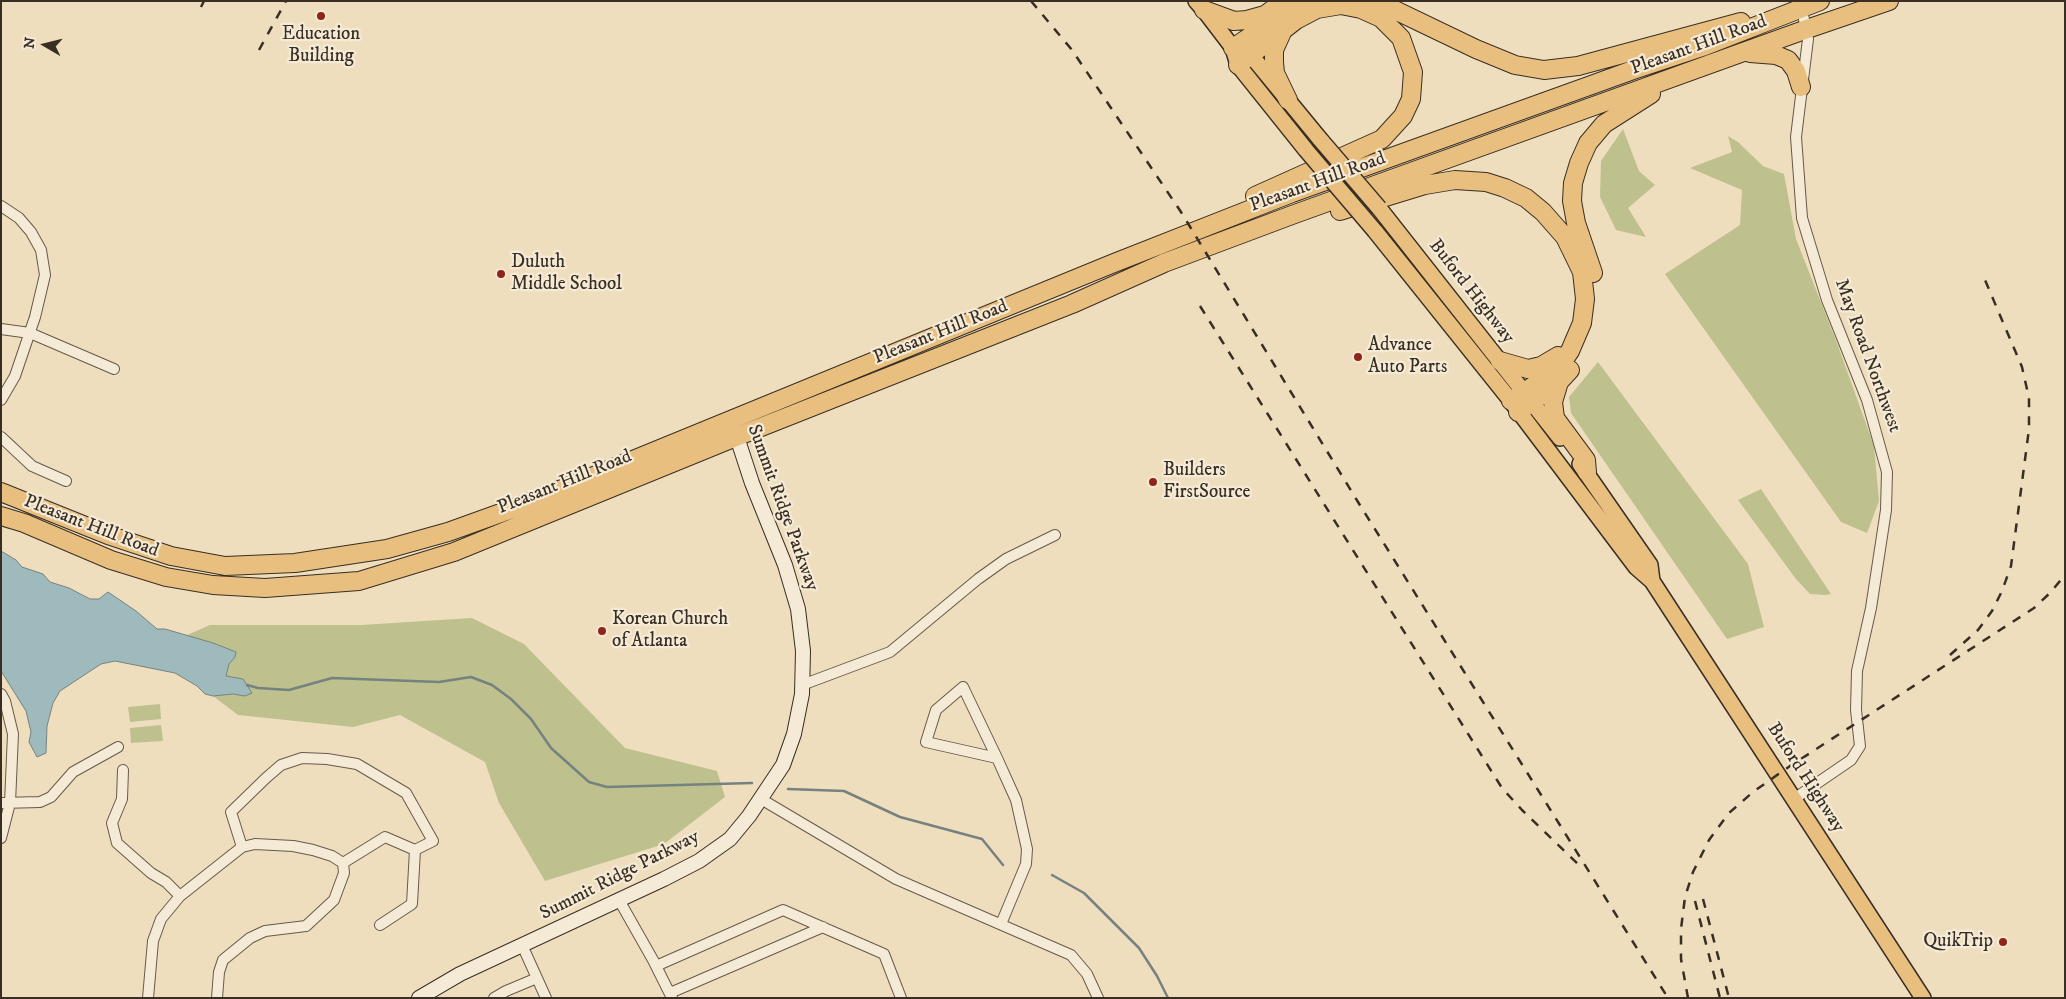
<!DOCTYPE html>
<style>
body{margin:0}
#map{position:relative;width:2066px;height:999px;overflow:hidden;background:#efdebe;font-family:"IM FELL DW Pica",serif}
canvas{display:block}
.frame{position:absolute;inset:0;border:2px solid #382e23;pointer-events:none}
.north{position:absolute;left:20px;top:20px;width:50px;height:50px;-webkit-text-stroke:4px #f5ead5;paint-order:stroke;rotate:278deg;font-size:14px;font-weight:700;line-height:20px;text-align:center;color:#382e23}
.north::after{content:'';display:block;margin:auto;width:18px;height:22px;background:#382e23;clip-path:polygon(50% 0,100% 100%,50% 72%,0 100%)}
</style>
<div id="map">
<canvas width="2066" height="999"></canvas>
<div class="frame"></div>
<div class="north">N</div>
</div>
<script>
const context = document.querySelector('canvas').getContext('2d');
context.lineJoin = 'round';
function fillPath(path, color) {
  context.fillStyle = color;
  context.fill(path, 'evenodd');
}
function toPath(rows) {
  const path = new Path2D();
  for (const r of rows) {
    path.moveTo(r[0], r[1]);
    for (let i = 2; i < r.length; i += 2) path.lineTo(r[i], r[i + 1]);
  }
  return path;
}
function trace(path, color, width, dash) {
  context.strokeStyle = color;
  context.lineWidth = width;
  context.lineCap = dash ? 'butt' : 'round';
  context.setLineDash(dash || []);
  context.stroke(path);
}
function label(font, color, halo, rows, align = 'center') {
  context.font = font + ' "IM FELL DW Pica",serif';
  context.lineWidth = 4.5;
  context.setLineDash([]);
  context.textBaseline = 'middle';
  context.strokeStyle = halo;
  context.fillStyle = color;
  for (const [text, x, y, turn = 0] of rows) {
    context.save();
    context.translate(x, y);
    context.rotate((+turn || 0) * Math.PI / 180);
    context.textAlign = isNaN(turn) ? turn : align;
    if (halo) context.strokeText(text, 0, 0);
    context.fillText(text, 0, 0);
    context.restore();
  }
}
fillPath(toPath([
 [1623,129,1639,171,1655,185,1628,208,1646,237,1616,230,1600,197,1601,161],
 [1728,136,1738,142,1763,166,1784,174,1796,239,1837,343,1874,446,1879,501,1867,533,1841,522,1665,274,1740,225,1742,190,1690,168,1732,152],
 [1598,362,1748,564,1764,627,1727,639,1571,413,1569,397],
 [1761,489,1831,594,1825,595,1810,594,1796,579,1738,500],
 [472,618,524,644,625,748,717,771,725,797,664,844,545,881,499,803,485,762,400,715,353,727,238,715,213,696,233,694,245,696,235,677,225,676,229,664,235,657,236,652,213,643,185,636,210,625,361,625],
 [160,704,161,719,130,722,128,707],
 [161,725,163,741,131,743,130,728]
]), '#bec08e');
const water = toPath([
 [1,551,16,560,22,567,43,574,50,582,69,588,90,599,99,599,108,592,136,611,157,629,165,629,213,643,236,652,235,657,229,664,226,676,243,679,252,693,245,696,233,694,213,696,205,694,197,686,175,673,115,661,101,664,60,691,53,703,47,726,46,753,37,757,29,742,31,732,26,711,1,671,1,551]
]);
fillPath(water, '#9ebabc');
trace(water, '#75827f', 1);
trace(toPath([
 [247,685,258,688,289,690,332,678,439,682,471,677,492,685,511,699,531,719,551,748,589,782,607,787,752,783],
 [788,789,844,791,900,817,982,839,1003,865],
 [1052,875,1084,893,1139,948,1157,976,1168,998]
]), '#75827f', 2.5);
const street = toPath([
 [1,206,19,218,31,232,41,250,45,275,35,317,15,376,1,400],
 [1,329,30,333,114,369],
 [1,437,32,466,66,481],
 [802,685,890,652,978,579,1006,559,1055,535],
 [1,694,5,701,13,734,10,803,1,838],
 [997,758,926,742,936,710,963,687,997,758,1016,800,1027,849,1026,864,1001,924],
 [123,770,122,799,112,823,117,843,151,873,166,882,180,896],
 [761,799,896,879,1071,955,1087,974,1098,998],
 [1794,799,1851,760,1860,746,1856,710,1857,671,1871,608,1886,510,1887,472,1867,400,1827,300,1802,218,1796,137,1808,39,1801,5],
 [1,803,40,802,51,797,73,772,118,747],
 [619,900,653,960,672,998],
 [380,925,412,904,415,850],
 [522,945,546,998],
 [656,966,783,910,884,954,901,998],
 [670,993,823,927],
 [148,998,153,941,161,919,180,896,242,847,255,844,293,846,313,850,332,856,343,863],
 [217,998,219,972,223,960,250,938,265,931,306,926,334,900,344,873,343,863,385,837,415,850,433,841,406,793,357,764,327,759,302,758,281,765,266,778,231,812,242,847],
 [494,998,506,991,537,978]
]);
const secondary = toPath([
 [419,998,460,974,664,879,699,861,730,839,749,816,783,765,794,734,802,694,803,651,798,609,785,565,752,483,734,428]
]);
const primary = toPath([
 [1196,1,1204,10,1233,48,1238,65,1306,150],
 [1241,51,1250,54,1319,138],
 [1379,208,1560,438],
 [1375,231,1511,401,1636,567,1652,581,1923,998],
 [1580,464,1650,565,1652,581]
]);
const highway = toPath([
 [1376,1,1476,49,1515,65,1544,70,1578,66,1741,22],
 [1204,10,1234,21,1247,20,1265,15,1284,1],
 [1283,30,1274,50,1274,62,1275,73,1288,100],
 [1233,48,1303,1],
 [1750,53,1776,55,1788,60,1796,71,1801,87],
 [1238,65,1296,20,1317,9,1341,5,1361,9,1381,18,1401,38,1413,72,1411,99,1403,116,1382,139,1255,196],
 [1340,211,1425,185,1455,180,1486,182,1505,188,1526,198,1543,212,1565,237,1582,272,1585,299,1582,323,1570,351,1557,370,1511,401],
 [1593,273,1576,223,1572,201,1573,183,1579,163,1588,143,1604,124,1651,94],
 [1500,361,1528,369,1541,366,1558,356],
 [1559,382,1553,402,1555,418,1586,460,1587,472],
 [1518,412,1559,382,1570,370],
 [1,492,108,535,171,556,225,566,295,563,387,549,448,532,523,505,1114,263,1292,193,1633,70,1702,47,1820,1],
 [1,516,24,523,111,560,166,577,213,585,265,588,359,581,454,552,736,437,1072,304,1164,263,1292,215,1807,29,1889,1]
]);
trace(street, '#665a4a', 12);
trace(secondary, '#382e23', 16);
trace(primary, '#382e23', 18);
trace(highway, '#382e23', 20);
trace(street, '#f5ead5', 10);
trace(secondary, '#f5ead5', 14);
trace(primary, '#e8bf7f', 15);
trace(highway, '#e8bf7f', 18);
trace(toPath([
 [1031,1,1072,50,1181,212,1358,502,1668,998],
 [201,7,204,1],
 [259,50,286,1],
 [1200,306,1502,788,1522,810,1581,867],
 [1950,655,1978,630,1992,611,2002,591,2011,566,2029,429,2029,398,2022,367,1985,280],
 [1703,899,1729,998],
 [1695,901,1720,998],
 [1688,998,1681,959,1681,929,1685,897,1693,872,1709,840,1729,813,1753,792,1790,766,2034,608,2050,593,2065,575]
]), '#382e23', 2.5, [9, 9]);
const primaryBridge = toPath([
 [1319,138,1379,208],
 [1306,150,1375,231]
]);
trace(primaryBridge, '#382e23', 18, []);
trace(primaryBridge, '#e8bf7f', 15);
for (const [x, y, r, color] of [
 [321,16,5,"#8f2418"],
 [501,274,5,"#8f2418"],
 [1358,357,5,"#8f2418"],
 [1153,482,5,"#8f2418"],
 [602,631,5,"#8f2418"],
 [2003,942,5,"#8f2418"]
]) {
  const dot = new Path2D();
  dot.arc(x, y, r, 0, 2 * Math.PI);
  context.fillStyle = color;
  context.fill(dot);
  trace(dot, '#f5ead5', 2);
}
label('19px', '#382e23', '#f5ead5', [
 ["Education",321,35,"center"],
 ["Building",321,57,"center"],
 ["Duluth",511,263],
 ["Middle School",511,285],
 ["Advance",1368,346],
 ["Auto Parts",1368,368],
 ["Builders",1163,471],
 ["FirstSource",1163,493],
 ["Korean Church",612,620],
 ["of Atlanta",612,642],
 ["QuikTrip",1993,942,"right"]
], 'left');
label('19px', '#382e23', '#f5ead5', [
 ["Pleasant Hill Road",1699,46,-20],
 ["Pleasant Hill Road",1318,183,-20],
 ["Buford Highway",1471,292,52],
 ["Pleasant Hill Road",941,333,-22],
 ["May Road Northwest",1867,356,70],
 ["Pleasant Hill Road",565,483,-22],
 ["Summit Ridge Parkway",782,508,70],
 ["Pleasant Hill Road",91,527,21],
 ["Buford Highway",1805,778,57],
 ["Summit Ridge Parkway",620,876,-27]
]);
</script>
